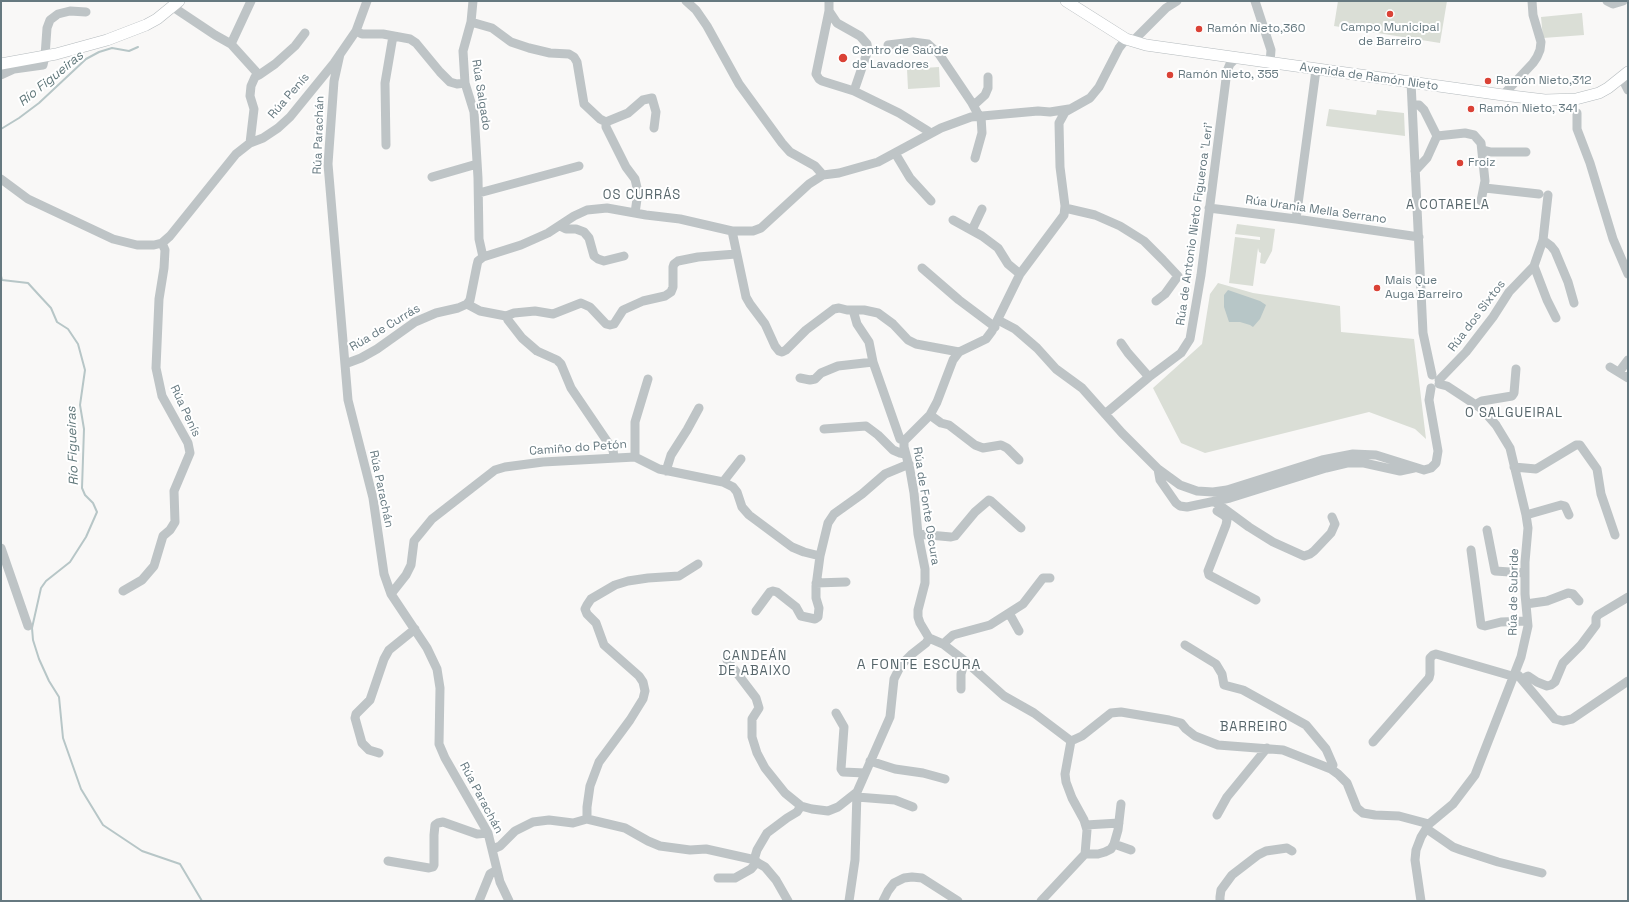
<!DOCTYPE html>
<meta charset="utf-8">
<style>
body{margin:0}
#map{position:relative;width:1629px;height:902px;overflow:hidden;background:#f9f8f7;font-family:"Space Grotesk",sans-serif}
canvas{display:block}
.frame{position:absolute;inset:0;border:2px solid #667980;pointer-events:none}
</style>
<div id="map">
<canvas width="1629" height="902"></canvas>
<div class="frame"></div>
</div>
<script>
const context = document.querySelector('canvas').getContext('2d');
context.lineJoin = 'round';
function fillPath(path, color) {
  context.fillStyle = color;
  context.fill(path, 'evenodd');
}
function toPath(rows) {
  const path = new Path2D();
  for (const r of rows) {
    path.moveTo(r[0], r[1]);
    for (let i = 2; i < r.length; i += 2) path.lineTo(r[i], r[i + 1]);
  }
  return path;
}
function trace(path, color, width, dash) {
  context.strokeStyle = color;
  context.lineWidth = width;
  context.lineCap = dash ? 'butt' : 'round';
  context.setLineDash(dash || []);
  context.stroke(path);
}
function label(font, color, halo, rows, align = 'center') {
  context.font = font + ' "Space Grotesk",sans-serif';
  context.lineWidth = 4;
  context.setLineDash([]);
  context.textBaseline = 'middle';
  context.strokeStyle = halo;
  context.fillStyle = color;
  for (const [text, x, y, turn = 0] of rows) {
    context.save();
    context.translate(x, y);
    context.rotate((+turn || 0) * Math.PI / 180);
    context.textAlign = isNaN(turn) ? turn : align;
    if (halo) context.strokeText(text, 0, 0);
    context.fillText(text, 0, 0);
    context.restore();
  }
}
fillPath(toPath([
 [1338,1,1447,1,1440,43,1334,26],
 [1582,13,1584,35,1543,38,1541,17],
 [939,67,940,87,908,89,907,69],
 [1329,109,1376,115,1377,110,1404,113,1405,136,1326,126],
 [1237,224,1275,229,1272,251,1265,264,1260,263,1261,253,1259,252,1258,248,1253,286,1229,283,1235,237,1260,240,1260,237,1235,234],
 [1218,283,1253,293,1340,306,1341,332,1414,339,1426,439,1415,429,1369,412,1205,453,1181,443,1153,388,1202,344,1210,294]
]), '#daded6');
fillPath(toPath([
 [1228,290,1260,301,1266,305,1260,319,1253,327,1250,325,1240,322,1229,322,1224,307,1224,295]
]), '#b7c6c7');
trace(toPath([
 [1,129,19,118,39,103,86,59,99,52,112,48,129,51,138,47],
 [1,276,2,280,28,283,38,294,51,308,57,322,68,329,78,344,85,370,80,405,84,429,82,488,85,495,93,503,97,512,86,537,70,562,46,581,41,588,32,628,33,640,39,659,49,681,59,697,63,738,81,789,103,825,142,851,180,864,202,901]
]), '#b7c6c7', 2);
const major = toPath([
 [1066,1,1126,39,1146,45,1503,95,1545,100,1576,99,1599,93,1608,88,1628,72],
 [1,64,56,54,107,40,146,25,157,19,179,1]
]);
trace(major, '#b4babd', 12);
trace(toPath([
 [473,1,471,22,463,51,465,83,474,112,478,178,479,239,483,257],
 [686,1,696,10,707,26,739,84,782,143,790,152,815,166,823,175],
 [829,1,829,11,837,23,860,36,867,44,868,50,854,91],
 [1255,1,1271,50,1270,63],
 [1607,1,1613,4,1623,1],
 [173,7,215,35,231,44,259,75,255,77,251,86,250,96,254,109,250,143],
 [829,11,816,74,819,79,822,81,854,91,899,113,928,131,929,134],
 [471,22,492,28,511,42,529,48,550,53,569,54,574,57,577,62,584,104,600,119,606,122,606,127,626,167,635,179,638,192,635,213],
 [356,31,362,34,383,34,410,39,416,43,440,72,450,82,457,84,465,83],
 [1133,41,1166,8,1177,1],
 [231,44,251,1],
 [888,45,913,42,928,44,939,54,972,103,979,116],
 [340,54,334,81,328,164,348,400,373,498,384,574,391,594,427,648,437,669,440,688,439,744,445,758,488,833,500,882,509,901],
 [1,75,14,69,43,65,45,56,47,28,50,20,58,14,70,11,86,12],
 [259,75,275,64,295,46,305,33],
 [1628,76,1625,76,1625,84,1628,90],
 [1411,82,1423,333,1432,375],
 [1503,95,1533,63,1537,57,1540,50,1541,42,1533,15,1532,1],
 [974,105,985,95,988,88,988,77],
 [1412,105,1419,105,1424,110,1437,136,1427,158,1415,171],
 [1577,113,1577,129,1590,163,1613,239,1628,274],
 [606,122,628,113,643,100,652,98,656,112,654,128],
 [1437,136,1465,133,1474,135,1481,143,1485,181,1481,201],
 [386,145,385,83,393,36],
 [1483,150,1491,152,1526,152],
 [895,153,910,178,931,201],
 [975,158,982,133,981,116],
 [432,177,477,164],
 [1,179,28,199,113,239,137,245,154,245,162,243,170,236,236,154,250,143,263,138,278,128,290,117,334,63,356,31,367,1],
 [1485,188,1539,194],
 [479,193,579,166],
 [1065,208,1095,215,1120,226,1144,241,1163,260,1178,276,1165,294,1156,301],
 [1209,208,1296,219,1419,237],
 [1296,219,1316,70],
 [953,220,982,236,998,248,1008,264,1020,274],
 [560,226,566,229,576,229,584,232,589,238,594,256,598,259,604,261,624,256],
 [972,230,982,209],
 [732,231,746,297,750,304,765,324,775,346,779,351,782,352,786,350,806,330,834,309,839,308,847,310,864,310,878,313,893,324,908,340,916,344,959,352],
 [1543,240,1551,246,1555,251,1568,282,1574,303],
 [1534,266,1547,300,1556,318],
 [922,268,959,300,995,327],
 [467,304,480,311,506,316,508,320,522,338,537,351,557,360,561,364,571,388,613,450,614,457],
 [853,310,857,324,869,342,873,362,900,439,904,441],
 [506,316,514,313,535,311,553,314,581,303,590,307,606,324,610,325,614,324,623,310,643,301,665,296,671,292,673,287,673,267,674,264,678,261,698,257,736,254],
 [998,320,1015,329,1037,348,1056,369,1082,388,1122,433,1158,469,1180,485,1197,491,1213,492,1227,490,1322,460,1353,454,1376,455,1424,470,1431,468,1436,463,1438,451,1429,400,1431,388],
 [1121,343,1128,353,1149,377],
 [345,364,361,358,377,349,415,322,436,313,458,308,467,304,470,300,477,265,478,261,483,257,521,245,548,233,574,216,587,210,607,208,646,215,680,219,732,231,753,231,761,228,809,184,823,175,839,173,878,162,941,128,971,117,1038,111,1050,112,1069,109],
 [1610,367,1628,378],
 [1619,372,1628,360],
 [800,378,810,380,815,379,821,373,838,366,873,362],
 [1439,380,1466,352,1493,317,1509,292,1534,266,1543,240,1548,195],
 [1475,405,1482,401,1512,396,1514,393,1516,369],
 [1105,414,1149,377,1181,353,1190,339,1201,275,1227,71,1230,64,1236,58],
 [930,415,941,423,949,425,975,445,983,448,1001,445,1007,448,1019,460],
 [824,429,866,426,878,435,893,450,900,453,905,454],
 [635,457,635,422,648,379],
 [1514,467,1536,469,1576,445,1580,445,1597,469,1601,494,1615,535],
 [1158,469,1160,480,1176,503,1180,506,1187,507,1230,498,1326,468,1347,463,1364,463,1400,471,1414,468],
 [666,471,671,455,687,430,699,408],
 [723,482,741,459],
 [1215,502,1249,527,1273,542,1304,556,1310,554,1314,551,1331,533,1335,524,1332,517],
 [1217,511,1225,516,1227,520,1226,525,1208,571,1209,575,1256,600],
 [1526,515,1561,505,1565,506,1569,515],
 [1487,530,1495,571,1525,573],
 [918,534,951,537,955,536,975,512,989,500,991,501,1021,528],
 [1,548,28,626],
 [1471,550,1481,625,1485,626,1501,622,1527,621],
 [816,583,846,582],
 [123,591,142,580,154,566,163,536,170,530,175,522,174,491,190,453,188,443,162,396,156,368,159,299,164,268,165,250,162,243],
 [391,594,406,575,411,565,414,541,432,519,495,470,505,467,543,462,635,457,659,469,723,482,733,487,737,492,742,507,749,515,792,547,804,552,820,556,828,523,834,514,862,494,885,474,909,464],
 [1526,604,1547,601,1568,593,1573,594,1579,601],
 [756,611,770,592,773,591,777,592,796,607,801,616,815,619,818,617,819,608,816,598,816,586,820,556],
 [1009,613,1019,631],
 [929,638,943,644,965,661,1004,696,1034,713,1071,741],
 [943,644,953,635,990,625,1023,604,1043,578,1050,578],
 [1185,645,1216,664,1222,674,1224,685,1243,690,1306,725,1326,749,1333,765,1331,769],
 [727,660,756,698,759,708,752,719,752,737,757,753,765,768,785,793,801,806,812,809,828,811,838,807,857,792],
 [1518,675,1555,719,1563,721,1572,719,1628,681],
 [1522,679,1528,676,1537,682,1547,686,1551,685,1555,682,1563,663,1581,645,1596,625,1596,618,1598,615,1628,597],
 [961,689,961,674,965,661],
 [836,713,844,727,841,769,843,772,865,773],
 [1071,741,1082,736,1111,713,1121,712,1169,720,1181,723,1186,729,1195,736,1218,745,1283,750,1331,769,1338,774,1347,783,1357,808,1363,813,1375,815,1399,816,1429,824],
 [1373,742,1429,678,1430,674,1430,658,1433,655,1436,654,1512,676],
 [379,753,369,750,362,743,355,718,356,714,370,700,384,659,389,650,415,629],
 [870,761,895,769,923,773,945,779],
 [857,797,895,800,913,807],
 [1217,815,1227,797,1267,748],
 [587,819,587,807,590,786,599,762,630,720,643,699,645,691,643,682,639,676,604,645,596,623,587,614,585,609,587,605,591,599,615,585,628,581,648,578,679,576,698,564],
 [1086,825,1119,823],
 [1427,829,1453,847,1461,850,1498,862,1542,873],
 [1114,844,1131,850],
 [493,849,500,846,515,831,533,822,549,820,573,823,587,819,625,828,648,841,660,846,690,850,706,849,751,859,765,867,776,880,788,901],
 [1085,854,1098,854,1105,852,1111,849,1114,844,1118,830,1121,804],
 [754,860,757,850,767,833,787,818,797,812,801,806],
 [388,861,429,868,433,867,434,865,434,835,435,825,438,823,443,822,477,834,488,833],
 [718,878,735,878,751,869,757,862],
 [479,901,490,874,497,870],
 [849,901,855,860,857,792,890,717,894,679,901,665,912,654,926,643,929,638,920,623,918,617,918,610,925,583,925,569,918,534,914,493,910,470,904,447,904,441,930,415,937,402,953,360,959,352,986,339,992,331,1020,274,1064,215,1065,206,1060,167,1059,123,1065,112,1090,98,1099,87,1119,48,1126,39],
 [883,901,888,891,894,883,904,878,912,877,922,878,958,901],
 [1041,901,1085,854,1087,830,1084,820,1072,798,1066,782,1065,774,1071,741],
 [1220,901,1220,897,1221,890,1232,875,1258,855,1266,851,1287,848,1292,851],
 [1421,901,1415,860,1416,850,1421,837,1429,824,1453,804,1475,775,1521,657,1528,626,1525,594,1525,562,1528,528,1526,515,1510,448,1496,425,1482,409,1447,386,1439,384]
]), '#bec4c6', 9);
trace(major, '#fff', 11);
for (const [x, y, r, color] of [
 [1390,14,4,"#da4236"],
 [1199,29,4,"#da4236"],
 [843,58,5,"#da4236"],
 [1170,75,4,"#da4236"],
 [1488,81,4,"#da4236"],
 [1471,109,4,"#da4236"],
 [1460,163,4,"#da4236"],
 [1377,288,4,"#da4236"]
]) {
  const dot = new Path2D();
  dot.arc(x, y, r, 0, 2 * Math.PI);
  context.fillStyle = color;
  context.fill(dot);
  trace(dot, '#fff', 1.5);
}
label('12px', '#667980', '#fff', [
 ["Campo Municipal",1390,28,"center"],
 ["de Barreiro",1390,42,"center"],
 ["Ramón Nieto,360",1207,29],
 ["Centro de Saúde",852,51],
 ["de Lavadores",852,65],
 ["Ramón Nieto, 355",1178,75],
 ["Ramón Nieto,312",1496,81],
 ["Ramón Nieto, 341",1479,109],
 ["Froiz",1468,163],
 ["Mais Que",1385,281],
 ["Auga Barreiro",1385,295]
], 'left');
label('12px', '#667980', '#fff', [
 ["Avenida de Ramón Nieto",1369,77,8],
 ["Rúa Salgado",481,95,81],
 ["Rúa Penís",289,96,-49],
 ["Rúa Parachán",319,135,-88],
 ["Rúa Urania Mella Serrano",1316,210,8],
 ["Rúa de Antonio Nieto Figueroa 'Leri'",1195,224,-82],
 ["Rúa dos Sixtos",1477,316,-53],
 ["Rúa de Currás",385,328,-31],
 ["Rúa Penís",185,411,65],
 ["Camiño do Petón",578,448,-4],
 ["Rúa Parachán",381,489,78],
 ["Rúa de Fonte Oscura",926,506,81],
 ["Rúa de Subride",1514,592,-89],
 ["Rúa Parachán",481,798,62]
]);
label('italic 13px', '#60777a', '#fff', [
 ["Río Figueiras",51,79,-39],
 ["Río Figueiras",73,446,-92]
]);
context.letterSpacing = '1px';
label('13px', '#57666b', '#fff', [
 ["OS CURRÁS",642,195],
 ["A COTARELA",1448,205],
 ["O SALGUEIRAL",1514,413],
 ["CANDEÁN",755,656],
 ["DE ABAIXO",755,671],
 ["BARREIRO",1254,727]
]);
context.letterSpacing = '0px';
context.letterSpacing = '1px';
label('14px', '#57666b', '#fff', [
 ["A FONTE ESCURA",919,665]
]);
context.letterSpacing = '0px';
</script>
